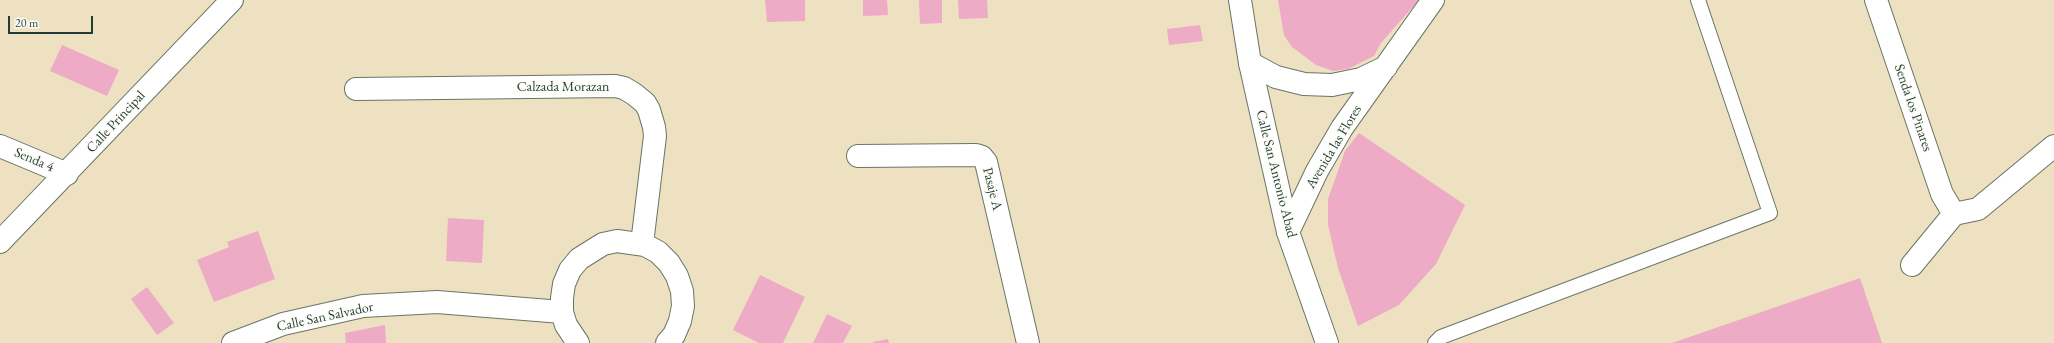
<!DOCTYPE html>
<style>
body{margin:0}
#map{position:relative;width:2054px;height:343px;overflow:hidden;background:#eee1c1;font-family:"EB Garamond",serif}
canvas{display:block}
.scale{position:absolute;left:8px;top:16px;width:85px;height:18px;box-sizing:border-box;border:2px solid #1f3d34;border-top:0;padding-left:5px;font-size:12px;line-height:14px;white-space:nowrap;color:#1f3d34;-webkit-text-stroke:3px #fdfcf7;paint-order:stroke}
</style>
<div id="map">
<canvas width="2054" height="343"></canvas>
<div class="scale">20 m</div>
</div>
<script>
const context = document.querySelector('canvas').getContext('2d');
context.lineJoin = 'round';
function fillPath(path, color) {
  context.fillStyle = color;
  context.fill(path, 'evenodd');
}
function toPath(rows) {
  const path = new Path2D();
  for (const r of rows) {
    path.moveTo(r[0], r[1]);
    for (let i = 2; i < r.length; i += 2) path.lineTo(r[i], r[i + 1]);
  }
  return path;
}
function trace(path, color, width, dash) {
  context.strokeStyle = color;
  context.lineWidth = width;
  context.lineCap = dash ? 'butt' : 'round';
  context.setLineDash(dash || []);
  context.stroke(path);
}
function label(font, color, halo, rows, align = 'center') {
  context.font = font + ' "EB Garamond",serif';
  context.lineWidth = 3.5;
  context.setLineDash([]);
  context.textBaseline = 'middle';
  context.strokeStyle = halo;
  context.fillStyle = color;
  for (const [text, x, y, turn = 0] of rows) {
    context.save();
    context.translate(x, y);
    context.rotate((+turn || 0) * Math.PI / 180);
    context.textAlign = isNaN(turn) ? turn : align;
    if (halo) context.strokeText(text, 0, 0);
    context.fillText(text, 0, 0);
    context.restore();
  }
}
fillPath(toPath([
 [765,0,805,0,805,21,767,22],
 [863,0,887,0,888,15,863,16],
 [919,0,942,0,942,23,920,24],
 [958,0,987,0,988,18,959,19],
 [1278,0,1419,0,1381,43,1374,56,1348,69,1333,71,1316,65,1292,47,1284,35],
 [1200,25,1203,41,1169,45,1167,29],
 [62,45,119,70,107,96,50,71],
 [1359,133,1465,205,1436,264,1399,305,1358,326,1338,268,1328,225,1328,199,1345,151],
 [448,218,484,220,482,263,446,261],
 [258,231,275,279,214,302,197,260,229,247,227,242],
 [760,275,805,297,783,343,759,343,733,330],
 [1860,278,1882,343,1672,343],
 [147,287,174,323,157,335,131,299],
 [827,314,852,326,843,343,813,343],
 [385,325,386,343,346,343,345,333],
 [888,339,889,343,873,343,873,342]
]), '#edabc6');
const service = toPath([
 [1435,343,1441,337,1770,213,1698,0]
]);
const minor = toPath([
 [1876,0,1942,194,1954,214],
 [1250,63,1276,77,1304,84,1332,85,1361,79,1386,67],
 [356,89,615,86,624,88,634,94,645,103,649,110,654,127,655,136,642,244],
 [0,146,67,174],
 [858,156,976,155,982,157,986,162,1028,343],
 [1288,232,1317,171,1342,128,1433,0],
 [0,242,232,0],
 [1912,265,1954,214,1978,209,2054,146],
 [233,343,283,324,363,306,437,302,562,312],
 [578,343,566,325,562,312,562,298,564,284,570,270,579,259,603,244,617,241,645,245,658,252,669,263,677,276,682,291,683,306,680,321,674,335,667,343]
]);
const primary = toPath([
 [1240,0,1250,63,1288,232,1327,343]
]);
trace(service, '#677665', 16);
trace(minor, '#677665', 24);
trace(primary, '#677665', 24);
trace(service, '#fff', 14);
trace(minor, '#fff', 22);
trace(primary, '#fff', 22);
label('14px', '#1f3d34', '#fdfcf7', [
 ["Calzada Morazan",563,87],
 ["Senda los Pinares",1913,108,71],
 ["Calle Principal",116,122,-47],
 ["Avenida las Flores",1334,147,-59],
 ["Senda 4",34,160,23],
 ["Calle San Antonio Abad",1276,174,76],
 ["Pasaje A",992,189,76],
 ["Calle San Salvador",325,317,-12]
]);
</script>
